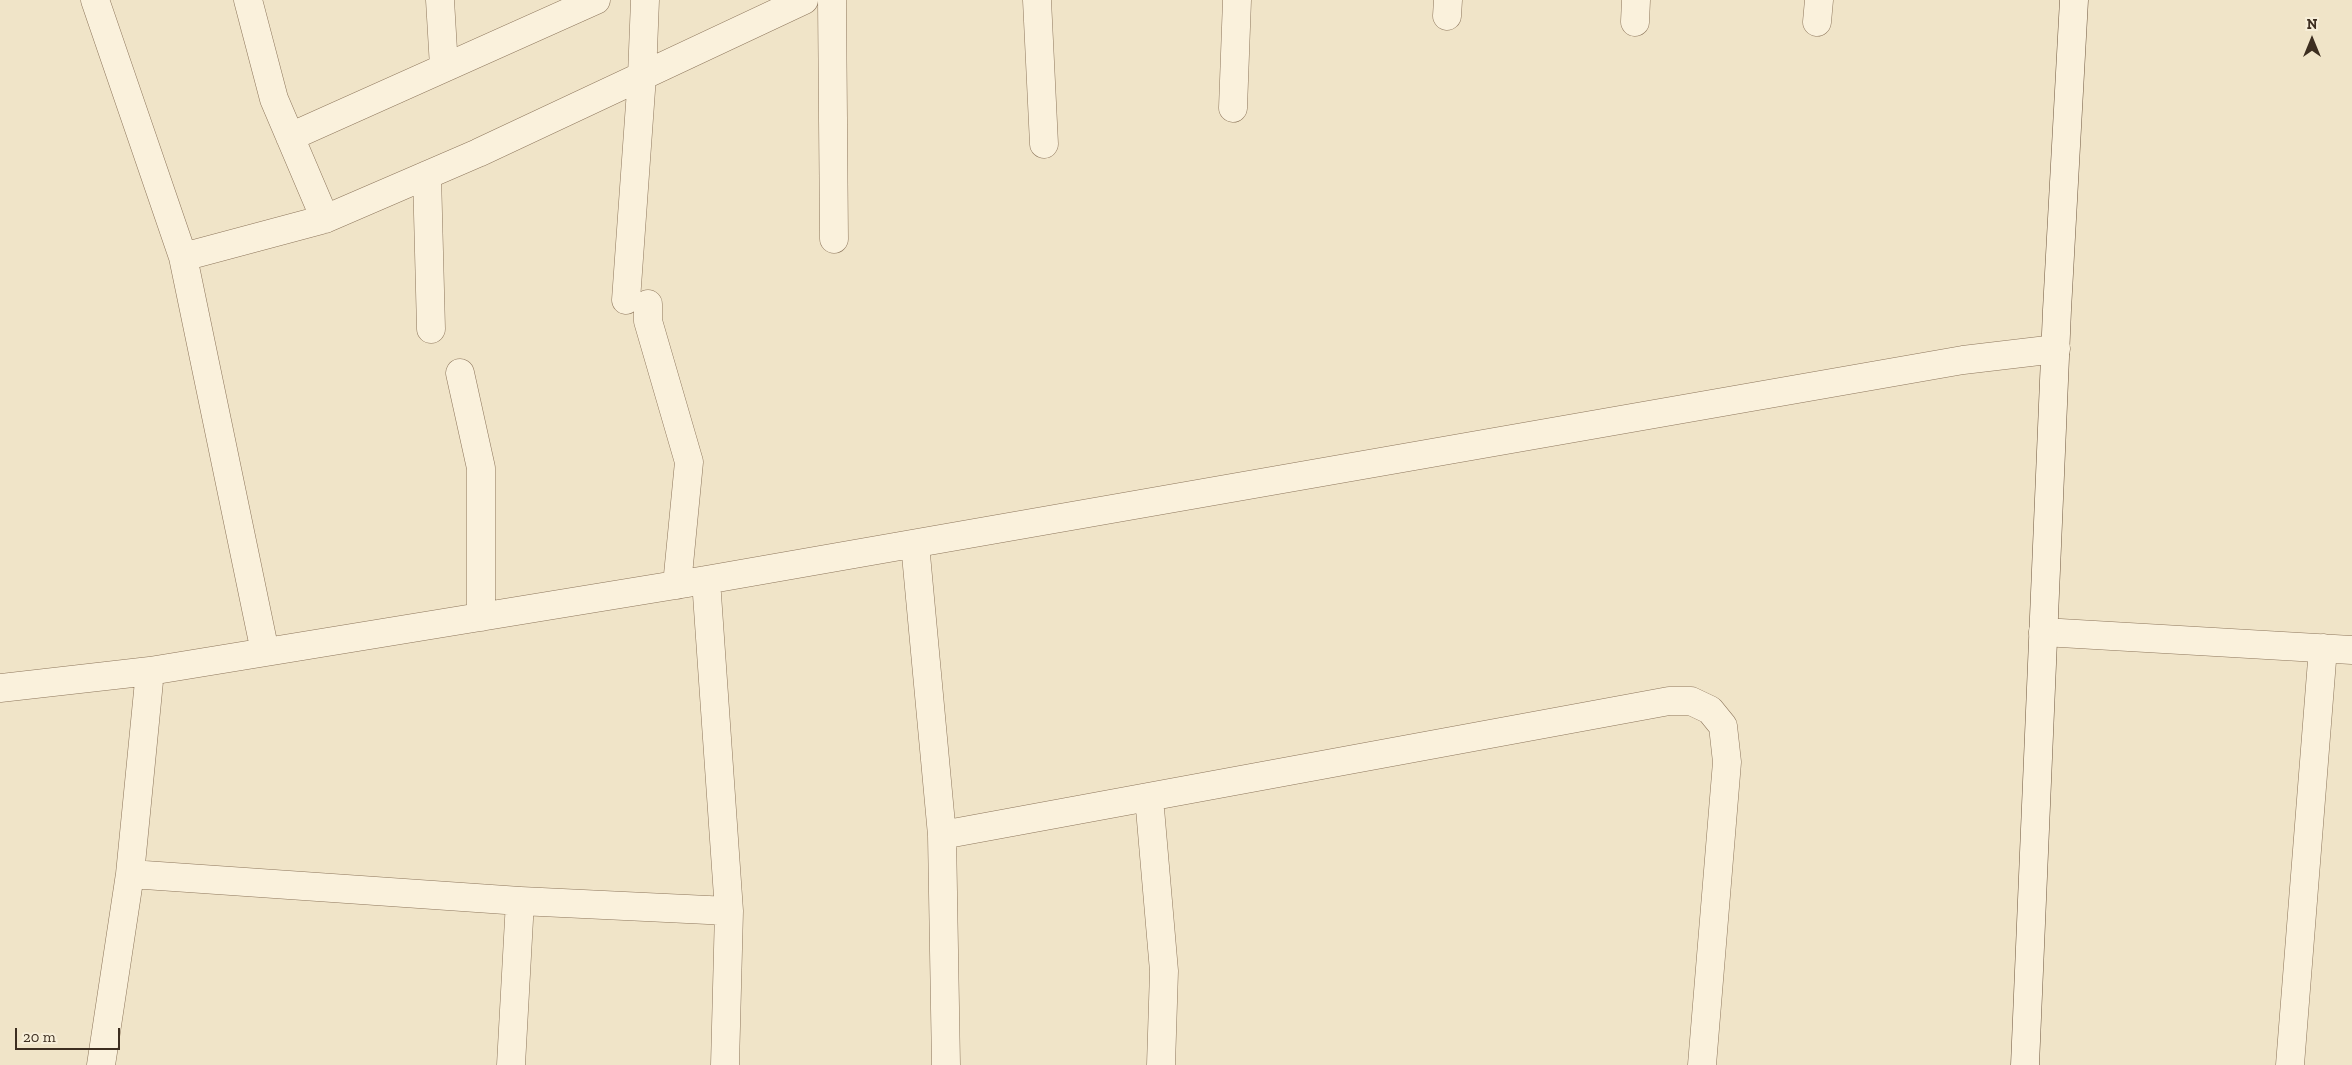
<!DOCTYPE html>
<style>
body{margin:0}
#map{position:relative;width:2352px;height:1065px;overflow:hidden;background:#f0e4c8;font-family:"Zilla Slab",serif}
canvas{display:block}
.north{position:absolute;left:2287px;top:15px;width:50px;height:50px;-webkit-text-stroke:4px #f7eed8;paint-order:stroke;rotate:0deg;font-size:14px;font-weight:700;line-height:20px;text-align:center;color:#3d2e20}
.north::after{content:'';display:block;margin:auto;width:18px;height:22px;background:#3d2e20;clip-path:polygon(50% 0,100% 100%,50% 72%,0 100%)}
.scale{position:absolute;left:15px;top:1028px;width:105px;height:22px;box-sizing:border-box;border:2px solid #3d2e20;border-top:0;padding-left:6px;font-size:15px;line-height:18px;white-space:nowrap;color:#3d2e20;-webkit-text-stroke:4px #f7eed8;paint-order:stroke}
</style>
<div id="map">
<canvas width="2352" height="1065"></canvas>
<div class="north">N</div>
<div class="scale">20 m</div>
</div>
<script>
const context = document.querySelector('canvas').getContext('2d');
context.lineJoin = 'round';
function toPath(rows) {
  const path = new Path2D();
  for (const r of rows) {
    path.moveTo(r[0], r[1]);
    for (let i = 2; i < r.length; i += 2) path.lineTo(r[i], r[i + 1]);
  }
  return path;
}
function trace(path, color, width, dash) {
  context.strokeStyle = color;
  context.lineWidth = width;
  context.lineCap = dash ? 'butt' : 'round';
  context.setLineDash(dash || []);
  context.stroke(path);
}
const street = toPath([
 [95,0,183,257,265,652],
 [248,0,274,99,325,219],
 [440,0,444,67],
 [832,0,834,239],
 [1037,0,1044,144],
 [1447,16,1448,0],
 [1635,22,1636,0],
 [1817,22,1819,0],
 [1233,108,1237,0],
 [290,137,596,0],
 [427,175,431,329],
 [183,257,325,219,478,153,804,0],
 [626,300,642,76,645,0],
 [648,304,648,321,689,462,677,585],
 [460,373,481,468,481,617],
 [915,544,942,835,946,1065],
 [706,580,729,911,725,1065],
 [2043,632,2352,650],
 [0,688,150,671,706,580,1963,360,2056,349],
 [1149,797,1164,971,1161,1065],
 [942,835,1669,701,1691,701,1710,710,1723,726,1727,762,1702,1065],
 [130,874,520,901,729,911],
 [101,1065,130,874,150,671],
 [511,1065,520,901],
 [2290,1065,2323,648]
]);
const secondary = toPath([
 [2025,1065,2057,310,2074,0]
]);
trace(street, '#8d765c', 29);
trace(secondary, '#6f573f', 29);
trace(street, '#faf1dc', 28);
trace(secondary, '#faf1dc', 28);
</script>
